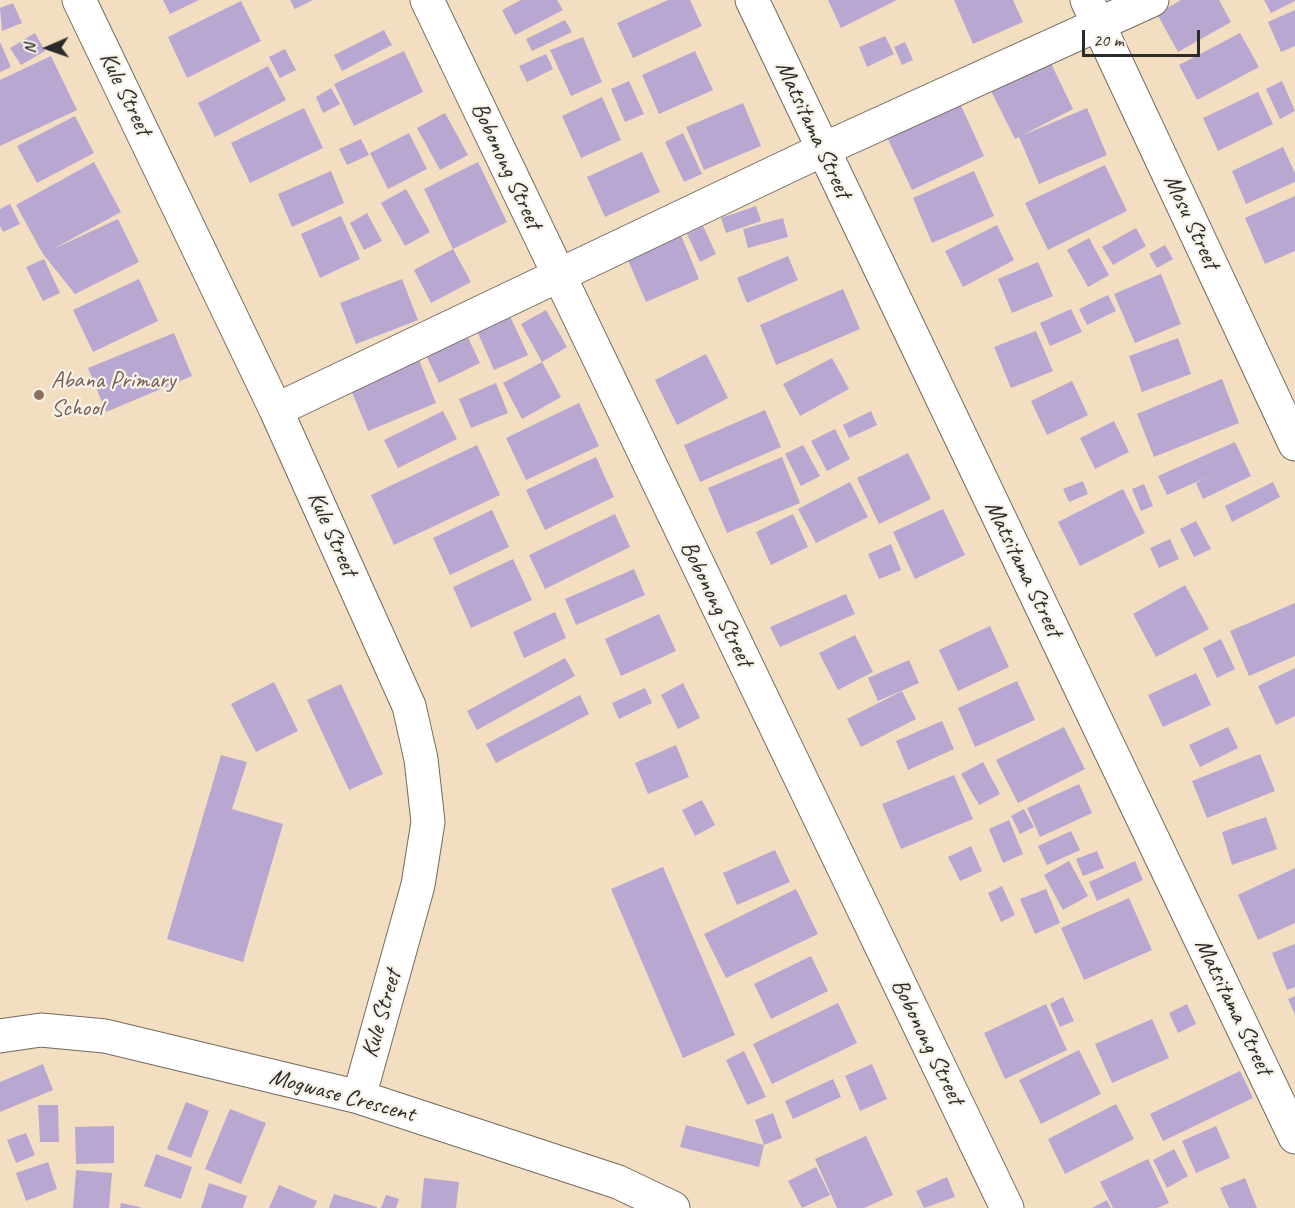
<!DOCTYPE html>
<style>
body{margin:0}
#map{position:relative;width:1295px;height:1208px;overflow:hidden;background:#f3dec1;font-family:Caveat,sans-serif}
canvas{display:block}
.north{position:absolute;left:18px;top:18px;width:60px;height:60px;-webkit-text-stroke:4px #f7f3e8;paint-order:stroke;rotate:268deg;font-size:16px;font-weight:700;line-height:24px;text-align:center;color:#2b2b2b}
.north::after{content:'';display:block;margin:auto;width:21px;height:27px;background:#2b2b2b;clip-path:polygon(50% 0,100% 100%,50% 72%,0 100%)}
.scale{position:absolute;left:1082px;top:30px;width:118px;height:27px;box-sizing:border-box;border:3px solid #2b2b2b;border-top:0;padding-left:8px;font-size:18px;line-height:21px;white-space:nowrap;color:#2b2b2b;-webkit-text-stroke:4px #f7f3e8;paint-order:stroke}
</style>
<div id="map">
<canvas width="1295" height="1208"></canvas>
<div class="north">N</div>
<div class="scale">20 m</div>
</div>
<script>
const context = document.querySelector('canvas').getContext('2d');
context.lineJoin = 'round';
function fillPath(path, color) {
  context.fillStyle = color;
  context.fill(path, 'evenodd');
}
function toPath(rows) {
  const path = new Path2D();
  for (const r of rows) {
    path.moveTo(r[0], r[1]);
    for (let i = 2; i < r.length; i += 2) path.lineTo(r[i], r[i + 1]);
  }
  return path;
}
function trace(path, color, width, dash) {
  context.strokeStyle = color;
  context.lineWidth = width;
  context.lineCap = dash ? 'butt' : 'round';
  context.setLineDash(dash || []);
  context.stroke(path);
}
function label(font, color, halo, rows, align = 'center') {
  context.font = font + ' Caveat,sans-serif';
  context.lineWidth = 4.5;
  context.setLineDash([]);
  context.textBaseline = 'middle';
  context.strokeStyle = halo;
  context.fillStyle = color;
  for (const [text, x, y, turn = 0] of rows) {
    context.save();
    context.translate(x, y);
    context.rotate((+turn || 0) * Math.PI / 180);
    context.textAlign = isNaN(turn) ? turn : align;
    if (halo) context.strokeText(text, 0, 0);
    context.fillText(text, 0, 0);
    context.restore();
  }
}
fillPath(toPath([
 [163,0,199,0,170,14],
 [290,0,313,0,295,9],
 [521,0,557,0,563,10,515,35,502,10],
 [668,0,690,0,702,26,633,58,617,23],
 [828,0,897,0,841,28],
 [954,0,1013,0,1023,22,973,44],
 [1181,0,1219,0,1231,22,1178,52,1157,14],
 [1264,0,1295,0,1295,1,1271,13],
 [241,1,261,41,187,78,168,37],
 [13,3,22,23,2,31,0,8],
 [1295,10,1295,46,1281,52,1268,22],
 [565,20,572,32,532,51,526,39],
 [384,30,392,45,342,71,334,55],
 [35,33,45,51,21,65,10,48],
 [1240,33,1259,67,1197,100,1179,65],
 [885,36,894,54,867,67,859,47],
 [583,37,602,82,571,96,550,50],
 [0,42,11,67,0,72],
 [905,42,913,60,902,65,894,47],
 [285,49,296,70,280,78,269,57],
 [404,51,423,92,354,126,334,84],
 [695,51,713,90,659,114,642,75],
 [1045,51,1073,109,1021,136,1087,108,1107,155,1039,184,1019,137,1015,139,986,81],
 [546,54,553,69,527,82,519,66],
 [51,56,77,110,0,146,0,80],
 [268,66,286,100,215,137,198,103],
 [629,81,644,114,625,122,611,89],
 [1282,81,1295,111,1280,119,1266,89],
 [331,88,340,104,323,113,316,97],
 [1258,92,1273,124,1218,151,1203,118],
 [602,97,621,140,581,158,562,116],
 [959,101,984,156,912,190,886,135],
 [743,103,761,146,704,170,686,127],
 [304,108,323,148,250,183,231,143],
 [445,113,468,155,440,170,417,128],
 [75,116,94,153,37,183,17,146],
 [409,133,427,169,388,189,370,153],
 [683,133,702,174,684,182,665,142],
 [361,139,369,155,347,165,339,149],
 [1283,147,1295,173,1295,182,1246,204,1232,171],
 [642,152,660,192,605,217,587,177],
 [94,162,121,212,51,250,118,219,139,262,75,294,43,254,16,205],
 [478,162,507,222,453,249,424,189],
 [1105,165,1127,211,1048,250,1025,203],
 [331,171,344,203,292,227,278,194],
 [974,171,994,216,932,243,913,198],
 [406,189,430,232,405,246,381,203],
 [1295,196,1295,251,1265,264,1245,218],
 [10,204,20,224,3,232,0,226,0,209],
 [756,206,761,221,726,233,721,218],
 [367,213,382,241,364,250,350,223],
 [341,216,360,259,320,278,301,234],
 [783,218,788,237,748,248,743,229],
 [997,225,1014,260,963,287,945,251],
 [703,226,716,254,700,262,687,234],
 [1136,228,1146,246,1113,265,1102,247],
 [681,235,699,279,646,302,627,258],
 [1089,238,1109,275,1088,287,1067,250],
 [1165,245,1173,259,1157,268,1149,254],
 [453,249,471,282,431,303,414,270],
 [788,256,798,280,747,303,737,278],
 [44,259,60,293,43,301,26,267],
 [1038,262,1053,296,1012,313,998,279],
 [1161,274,1181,324,1135,343,1114,294],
 [139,279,158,321,93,352,73,310],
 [402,279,418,320,356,344,340,303],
 [843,289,860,329,776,365,760,325],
 [1108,295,1116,311,1087,325,1079,309],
 [1071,309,1082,332,1050,346,1040,323],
 [546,310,567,347,542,362,521,324],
 [510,316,528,355,494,370,477,331],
 [465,331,480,363,439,383,424,351],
 [1036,331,1053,371,1011,388,994,347],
 [174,333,192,376,106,412,88,368],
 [1178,338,1191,374,1142,392,1129,356],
 [706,354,728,398,677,425,655,380],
 [418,357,436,403,368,431,349,385],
 [832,358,849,389,800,416,783,384],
 [542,362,561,397,522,419,503,383],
 [1222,379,1239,423,1154,457,1137,414],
 [1072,381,1088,415,1047,435,1031,401],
 [496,383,508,413,471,428,459,399],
 [579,403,599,446,526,480,506,438],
 [765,410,781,447,700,482,684,445],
 [443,411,457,439,398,468,384,440],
 [871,411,877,425,849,438,843,425],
 [1114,421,1129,452,1095,469,1080,438],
 [835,429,850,459,827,471,811,441],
 [1235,442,1251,476,1203,499,1196,483,1205,478,1167,495,1158,476],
 [477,445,500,495,394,545,371,495],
 [803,445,820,476,801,486,785,454],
 [908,453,931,499,879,524,857,478],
 [596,457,614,497,545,530,526,490],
 [782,457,800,503,727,533,708,488],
 [1083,481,1088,494,1069,502,1063,489],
 [850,482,868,517,816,543,798,509],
 [1273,482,1280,497,1232,522,1225,506],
 [1144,484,1153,506,1141,511,1132,489],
 [1123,489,1145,533,1080,566,1058,522],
 [943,509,965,555,915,579,893,532],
 [492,510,509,547,450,575,433,538],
 [615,514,630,547,545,589,529,555],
 [793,514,808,547,771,565,756,532],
 [1196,521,1211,549,1194,557,1180,529],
 [1170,539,1179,559,1159,568,1150,548],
 [891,544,901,570,879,579,868,554],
 [513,559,532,600,471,628,453,587],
 [634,569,645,595,576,625,565,599],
 [1185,585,1209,629,1156,657,1133,614],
 [846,594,855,614,780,647,770,627],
 [1295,603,1295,656,1249,676,1230,631],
 [555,612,566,638,524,658,513,632],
 [659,614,676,651,621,676,605,639],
 [990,626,1009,667,958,691,939,650],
 [855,635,873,672,838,690,819,653],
 [1221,639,1235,669,1217,678,1203,648],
 [565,658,575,676,477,730,467,711],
 [909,660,919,683,878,701,868,678],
 [1295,668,1295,716,1276,725,1258,686],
 [1196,673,1211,705,1163,727,1148,695],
 [1017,681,1035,720,975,747,958,708],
 [274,682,298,731,256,752,231,704],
 [683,683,700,718,678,729,661,695],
 [341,684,383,774,349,790,307,700],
 [645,688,652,703,619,719,612,703],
 [902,691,916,719,861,747,847,719],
 [580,695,589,714,496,763,486,744],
 [942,721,954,749,908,770,896,741],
 [1064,727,1085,769,1018,803,996,760],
 [1228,727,1238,748,1200,767,1189,745],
 [676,745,689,777,648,794,635,763],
 [1260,754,1275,791,1207,818,1192,781],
 [221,755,247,762,232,809,283,824,243,962,167,939],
 [983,762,1000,794,979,805,961,774],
 [954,775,973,819,901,849,882,804],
 [1079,784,1092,813,1040,837,1027,808],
 [702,800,715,825,695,836,682,810],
 [1024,809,1034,827,1020,834,1011,816],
 [1266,817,1277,849,1232,865,1222,832],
 [1009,820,1023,854,1003,863,989,829],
 [1071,831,1080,850,1047,865,1038,846],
 [971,846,982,871,960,881,948,857],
 [775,850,790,882,737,905,723,873],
 [1097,851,1104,868,1083,876,1076,859],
 [1069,861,1088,896,1063,910,1044,875],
 [1135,861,1143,880,1097,901,1089,882],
 [663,867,735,1035,683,1058,611,889],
 [1295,868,1295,923,1258,940,1238,895],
 [1002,886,1015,915,1001,922,988,893],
 [796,889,818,934,726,978,704,934],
 [1046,889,1060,923,1035,934,1020,899],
 [1129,898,1152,950,1084,980,1061,928],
 [1295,944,1295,987,1287,990,1272,953],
 [811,956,828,991,771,1019,754,984],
 [1295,996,1295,1015,1288,999],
 [1063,997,1074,1021,1060,1027,1050,1004],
 [838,1003,857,1043,772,1084,753,1044],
 [1046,1004,1067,1050,1005,1079,984,1033],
 [1187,1004,1196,1024,1178,1033,1169,1013],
 [1152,1019,1169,1058,1112,1083,1095,1044],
 [1079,1050,1101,1094,1041,1124,1019,1080],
 [744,1051,766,1097,747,1105,726,1060],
 [43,1064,53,1090,0,1112,0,1082],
 [872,1064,887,1099,860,1111,845,1076],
 [1240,1071,1253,1098,1163,1141,1150,1114],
 [833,1079,841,1097,793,1119,785,1101],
 [186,1102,209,1111,191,1158,167,1149],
 [1116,1104,1134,1139,1065,1174,1048,1139],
 [38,1105,58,1105,59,1142,40,1142],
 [230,1109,266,1123,241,1184,205,1169],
 [773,1113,782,1138,764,1145,755,1120],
 [686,1125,764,1145,759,1167,680,1147],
 [114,1126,114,1163,76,1164,75,1127],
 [1216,1126,1230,1158,1196,1173,1182,1141],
 [26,1133,35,1155,16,1163,7,1140],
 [866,1136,893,1195,864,1208,837,1208,815,1159],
 [1174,1149,1188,1176,1167,1188,1153,1160],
 [156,1154,192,1167,181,1199,144,1186],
 [1148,1159,1169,1203,1157,1208,1113,1208,1100,1182],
 [48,1162,57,1189,26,1201,16,1173],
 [816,1167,830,1195,802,1208,788,1181],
 [76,1170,112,1173,109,1208,73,1208],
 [947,1177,955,1197,924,1208,916,1191],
 [424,1178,459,1182,456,1208,421,1208],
 [1245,1178,1257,1208,1229,1208,1220,1188],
 [209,1183,247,1196,243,1208,201,1208],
 [279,1185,317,1201,314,1208,269,1208],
 [334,1194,377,1207,377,1208,329,1208],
 [386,1195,399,1199,396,1208,381,1208],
 [1107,1200,1111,1208,1092,1208],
 [121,1203,140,1207,140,1208,120,1208]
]), '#b8a8d1');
const minor = toPath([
 [79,0,276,410,409,706,421,759,428,822,418,885,359,1097],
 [427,0,1007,1208],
 [752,0,1295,1137],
 [1087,0,1295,444],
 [276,410,822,150,1152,0],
 [0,1036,41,1030,105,1036,359,1097,618,1182,673,1208]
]);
trace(minor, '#716a60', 35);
trace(minor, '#fff', 33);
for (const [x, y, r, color] of [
 [39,395,6,"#8d6e63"]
]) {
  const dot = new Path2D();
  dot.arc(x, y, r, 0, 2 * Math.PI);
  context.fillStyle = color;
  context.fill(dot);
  trace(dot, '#f7f3e8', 2);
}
label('24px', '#2b2b2b', '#f7f3e8', [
 ["Kule Street",125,94,64],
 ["Matsitama Street",813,130,65],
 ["Bobonong Street",506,166,65],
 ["Mosu Street",1191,222,65],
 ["Kule Street",332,534,66],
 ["Matsitama Street",1023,569,64],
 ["Bobonong Street",716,604,64],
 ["Matsitama Street",1233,1007,64],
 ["Kule Street",382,1014,-74],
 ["Bobonong Street",927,1042,64],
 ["Mogwase Crescent",342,1096,15]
]);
label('24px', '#785e54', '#f7f3e8', [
 ["Abana Primary",51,381],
 ["School",51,409]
], 'left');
</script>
